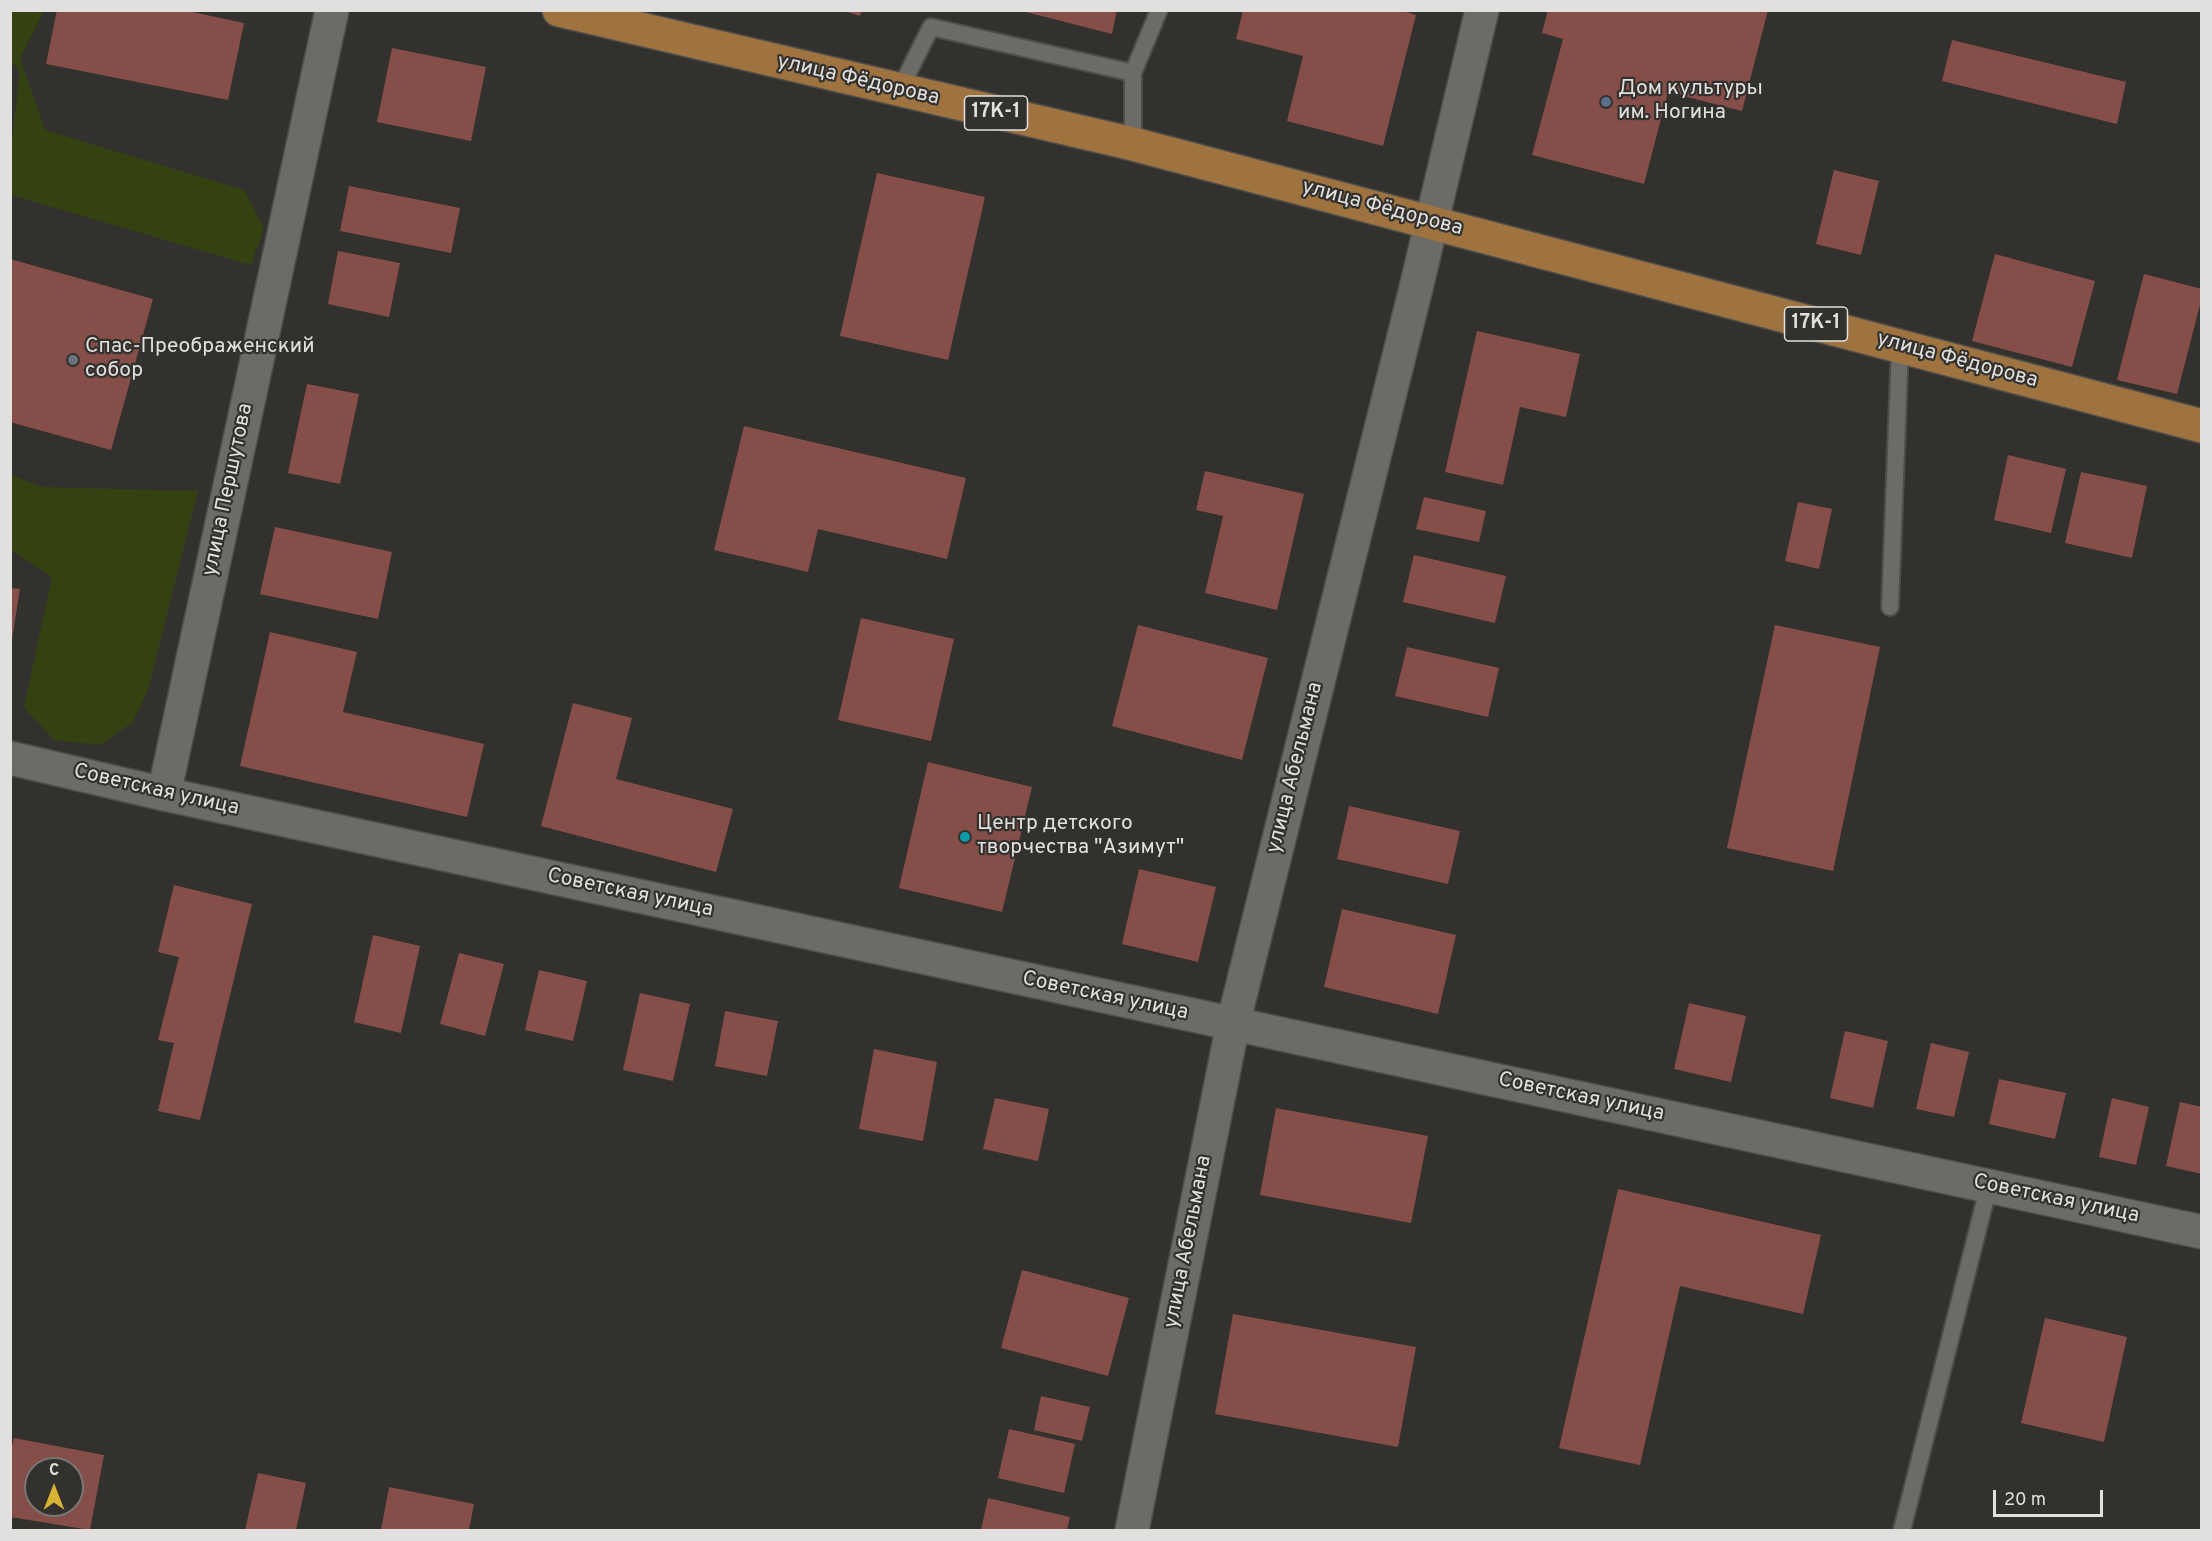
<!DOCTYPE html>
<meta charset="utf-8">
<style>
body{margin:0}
#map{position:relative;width:2212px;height:1541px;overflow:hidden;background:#32312e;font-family:Overpass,sans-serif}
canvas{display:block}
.frame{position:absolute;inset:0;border:12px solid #e1e0de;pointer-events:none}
.north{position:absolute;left:24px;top:1457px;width:60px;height:60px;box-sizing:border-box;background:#32312e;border:2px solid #787774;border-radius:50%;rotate:0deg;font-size:16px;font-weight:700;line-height:24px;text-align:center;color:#e1e0de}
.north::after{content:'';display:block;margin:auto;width:21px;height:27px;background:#d9b334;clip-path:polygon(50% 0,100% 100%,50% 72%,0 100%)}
.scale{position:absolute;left:1993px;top:1490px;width:110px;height:27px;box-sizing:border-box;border:3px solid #e1e0de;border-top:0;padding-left:8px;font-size:18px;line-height:21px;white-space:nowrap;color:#e1e0de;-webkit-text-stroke:4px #32312e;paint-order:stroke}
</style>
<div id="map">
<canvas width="2212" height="1541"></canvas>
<div class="frame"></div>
<div class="north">С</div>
<div class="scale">20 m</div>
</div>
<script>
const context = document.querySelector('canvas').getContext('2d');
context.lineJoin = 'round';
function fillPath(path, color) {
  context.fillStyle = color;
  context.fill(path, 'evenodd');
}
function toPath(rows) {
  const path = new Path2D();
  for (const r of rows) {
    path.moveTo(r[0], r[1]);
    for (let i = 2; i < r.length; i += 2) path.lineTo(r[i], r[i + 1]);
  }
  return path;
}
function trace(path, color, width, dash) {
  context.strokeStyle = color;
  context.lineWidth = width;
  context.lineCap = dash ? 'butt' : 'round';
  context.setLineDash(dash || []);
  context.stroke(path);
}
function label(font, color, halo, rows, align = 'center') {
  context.font = font + ' Overpass,sans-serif';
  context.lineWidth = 4.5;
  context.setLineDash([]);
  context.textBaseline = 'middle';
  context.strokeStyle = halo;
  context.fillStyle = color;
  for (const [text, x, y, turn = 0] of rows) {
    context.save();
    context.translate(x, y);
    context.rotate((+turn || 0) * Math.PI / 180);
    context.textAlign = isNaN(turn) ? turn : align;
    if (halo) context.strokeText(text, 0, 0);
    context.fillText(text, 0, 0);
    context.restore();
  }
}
fillPath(toPath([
 [10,11,44,11,20,58,45,130,244,190,264,228,251,265,11,195,11,145,20,71,11,62],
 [11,475,42,487,198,491,149,687,133,722,100,745,54,740,24,707,52,577,11,550]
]), '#344211');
fillPath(toPath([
 [57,10,183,10,244,23,228,100,46,64],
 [842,10,861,10,860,16],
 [1018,10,1117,10,1112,34],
 [1243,10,1400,10,1416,15,1383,146,1287,121,1303,56,1236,39],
 [1548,10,1768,10,1742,111,1668,92,1644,184,1532,155,1563,39,1542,33],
 [1952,40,2126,82,2117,124,1942,81],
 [392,48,486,67,471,141,377,122],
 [1834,170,1879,181,1861,255,1816,244],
 [877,173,985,197,948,360,840,336],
 [349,186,460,208,451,253,340,231],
 [338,251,400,263,389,317,328,304],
 [1995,254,2095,281,2072,367,1972,341],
 [10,259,153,299,111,450,10,422],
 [2144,274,2202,289,2202,297,2177,394,2117,380],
 [1477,331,1580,354,1566,417,1520,407,1503,485,1445,472],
 [307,384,359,394,340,484,288,473],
 [744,426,966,478,947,559,818,529,808,572,714,550],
 [2008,455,2066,469,2051,533,1994,520],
 [1205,471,1304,494,1277,610,1205,593,1223,516,1196,510],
 [2081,472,2147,486,2132,558,2065,543],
 [1424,497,1486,511,1479,542,1416,529],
 [1798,502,1832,509,1819,569,1785,561],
 [275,527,392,552,378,619,260,594],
 [1414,555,1506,576,1495,623,1403,602],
 [10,588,20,589,12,639,10,639],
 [861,618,954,639,931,741,838,720],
 [1138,625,1268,658,1242,760,1112,726],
 [1775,625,1880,647,1833,871,1727,848],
 [270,632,357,652,343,712,484,744,467,817,240,766],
 [1407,647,1499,668,1488,717,1395,696],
 [573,703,632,718,616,779,733,809,716,872,541,826],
 [928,762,1032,787,1002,912,899,888],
 [1349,806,1460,831,1448,884,1337,859],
 [1139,869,1216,887,1198,962,1122,944],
 [174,885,252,904,200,1120,158,1111,174,1043,158,1040,179,957,158,952],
 [1342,909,1456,935,1438,1014,1324,987],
 [373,935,420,946,401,1033,354,1022],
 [459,953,504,964,485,1036,440,1024],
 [539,970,587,981,573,1041,525,1030],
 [640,993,690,1004,673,1081,623,1070],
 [1689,1003,1746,1016,1731,1082,1674,1069],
 [725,1011,778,1021,767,1076,715,1066],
 [1845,1031,1888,1041,1873,1108,1830,1098],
 [1931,1043,1969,1052,1954,1117,1916,1109],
 [874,1049,937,1062,923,1141,859,1129],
 [1999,1079,2066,1093,2055,1139,1989,1124],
 [995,1098,1049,1109,1038,1161,983,1149],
 [2112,1098,2149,1107,2136,1165,2099,1157],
 [2180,1102,2202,1107,2202,1174,2166,1166],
 [1276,1108,1428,1136,1411,1223,1260,1195],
 [1618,1189,1821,1235,1803,1314,1680,1286,1640,1465,1559,1448],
 [1022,1270,1129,1298,1108,1376,1001,1348],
 [1233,1314,1416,1347,1398,1447,1215,1414],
 [2045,1318,2127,1337,2104,1442,2021,1423],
 [1041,1396,1090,1407,1082,1441,1034,1430],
 [1009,1429,1075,1444,1064,1493,998,1478],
 [14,1438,104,1455,90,1530,10,1517,10,1454],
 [36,1469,72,1469,72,1505,36,1505],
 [258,1473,306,1483,296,1530,245,1530],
 [389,1487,474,1504,469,1530,381,1530],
 [988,1498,1070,1517,1067,1530,981,1530]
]), '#864e49');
const service = toPath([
 [899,91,931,27,1133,73],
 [1133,144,1133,73,1159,10],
 [1890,607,1900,346],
 [1902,1530,1989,1185]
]);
const minor = toPath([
 [10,758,164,794,2202,1232],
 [164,794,332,10],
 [1132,1530,1233,1024,1416,288,1482,10]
]);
const primary = toPath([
 [559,10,1133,144,2202,426]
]);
trace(service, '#4e4d4a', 20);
trace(minor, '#4e4d4a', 36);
trace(primary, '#4e4d4a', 36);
trace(service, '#6c6b68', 16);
trace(minor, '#6c6b68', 33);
trace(primary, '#9e7340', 33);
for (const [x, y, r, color] of [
 [1606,102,6,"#5c6f8a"],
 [73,360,6,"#6b7280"],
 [965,837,6,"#0f9aa8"]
]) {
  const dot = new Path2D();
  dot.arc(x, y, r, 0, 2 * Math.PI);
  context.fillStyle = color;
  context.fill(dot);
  trace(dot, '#32312e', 2);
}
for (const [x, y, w] of [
 [996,113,63],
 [1816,324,63]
]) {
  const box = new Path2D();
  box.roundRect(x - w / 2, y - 17, w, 34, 4.5);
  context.fillStyle = '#32312e';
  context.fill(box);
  trace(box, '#e1e0de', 1.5);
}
label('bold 20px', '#e1e0de', null, [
 ["17К-1",996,113],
 ["17К-1",1816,324]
]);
label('21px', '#e1e0de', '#32312e', [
 ["улица Фёдорова",858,81,13],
 ["улица Фёдорова",1382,209,15],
 ["улица Фёдорова",1957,361,15],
 ["улица Першутова",229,490,-78],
 ["улица Абельмана",1296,768,-76],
 ["Советская улица",156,791,13],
 ["Советская улица",630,894,12],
 ["Советская улица",1105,997,12],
 ["Советская улица",1581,1098,12],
 ["Советская улица",2056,1200,12],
 ["улица Абельмана",1189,1242,-79]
]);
label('21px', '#e1e0de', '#32312e', [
 ["Дом культуры",1618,90],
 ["им. Ногина",1618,114],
 ["Спас-Преображенский",85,348],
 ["собор",85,372],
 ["Центр детского",977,825],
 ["творчества \"Азимут\"",977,849]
], 'left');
</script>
